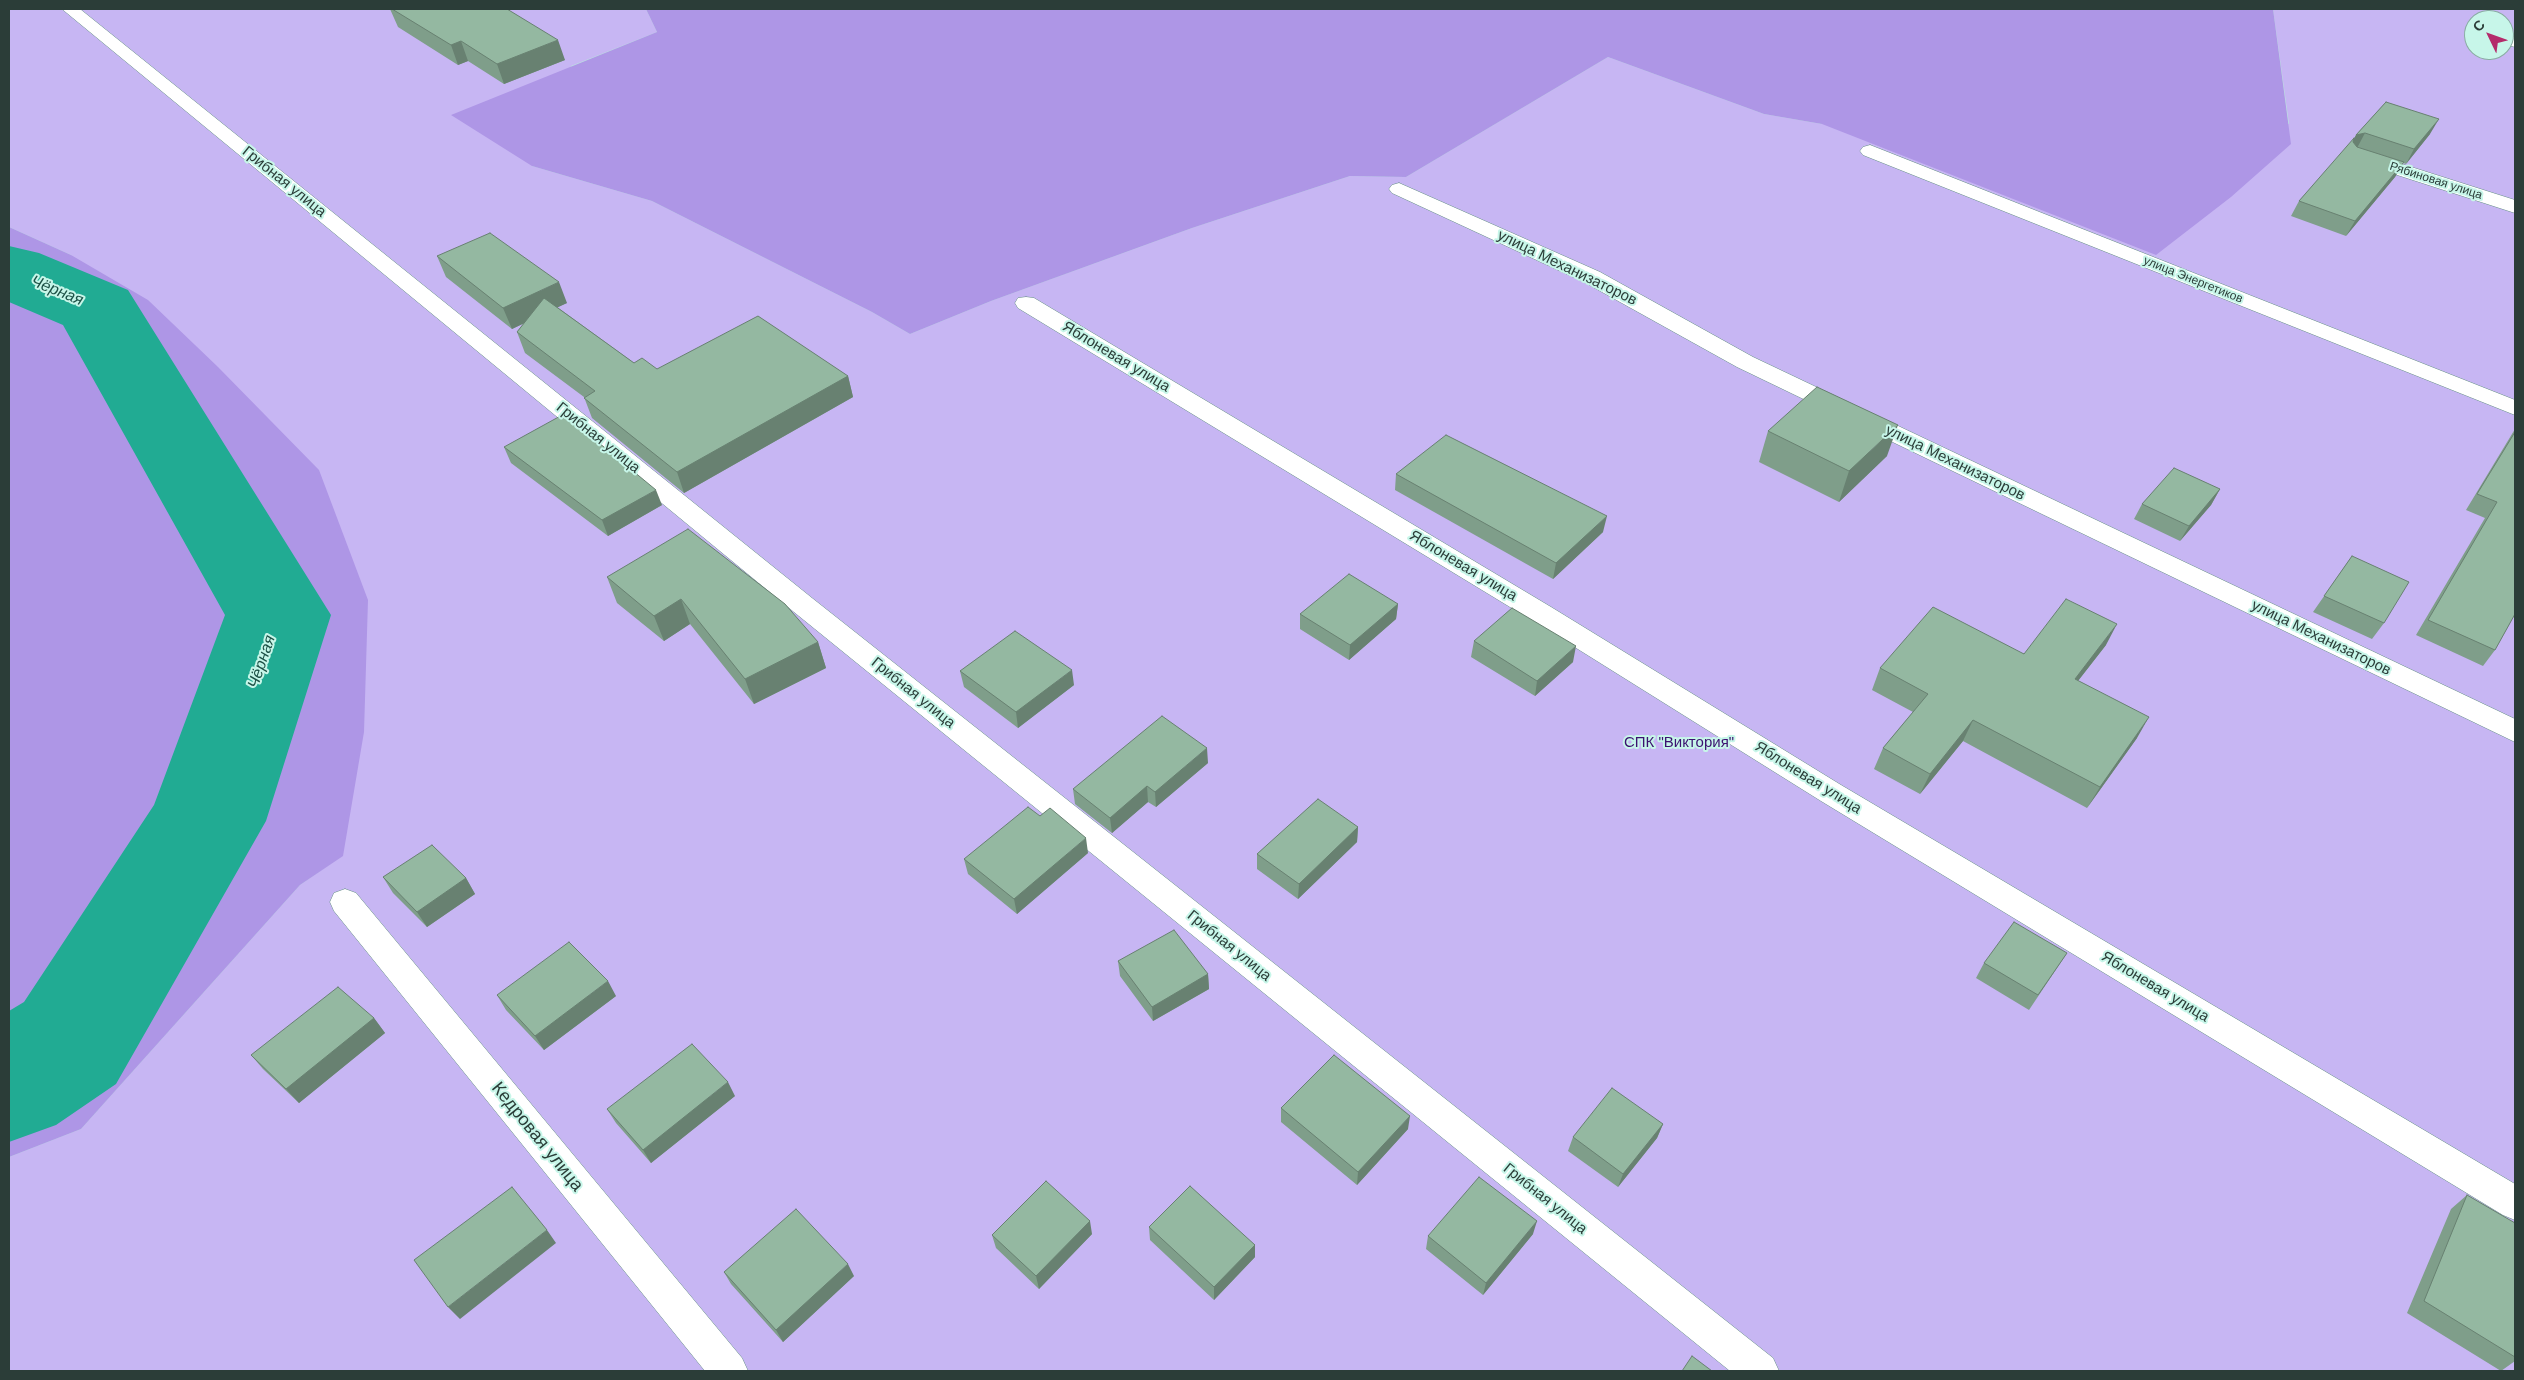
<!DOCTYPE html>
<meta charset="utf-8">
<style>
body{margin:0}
#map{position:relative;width:2524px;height:1380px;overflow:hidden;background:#bae8dc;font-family:Arial,sans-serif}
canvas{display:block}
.frame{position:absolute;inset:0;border:10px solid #2b3d38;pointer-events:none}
.north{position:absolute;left:2464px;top:10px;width:50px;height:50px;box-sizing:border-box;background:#c7f6e9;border:1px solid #89aca2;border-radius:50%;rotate:312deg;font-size:14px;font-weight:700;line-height:20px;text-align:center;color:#2b3d38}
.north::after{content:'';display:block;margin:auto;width:18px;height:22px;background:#b42b6b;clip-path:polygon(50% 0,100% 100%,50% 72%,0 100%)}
</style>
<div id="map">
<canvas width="2524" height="1380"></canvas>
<div class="frame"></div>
<div class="north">С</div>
</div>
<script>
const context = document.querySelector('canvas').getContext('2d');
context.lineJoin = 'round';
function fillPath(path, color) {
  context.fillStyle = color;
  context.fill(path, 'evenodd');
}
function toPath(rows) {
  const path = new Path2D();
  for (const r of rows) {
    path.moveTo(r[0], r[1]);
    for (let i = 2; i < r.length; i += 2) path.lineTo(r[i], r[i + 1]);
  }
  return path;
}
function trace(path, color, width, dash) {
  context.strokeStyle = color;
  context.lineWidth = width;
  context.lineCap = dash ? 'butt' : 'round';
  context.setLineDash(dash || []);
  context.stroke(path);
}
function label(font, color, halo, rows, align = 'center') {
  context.font = font + ' Arial,sans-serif';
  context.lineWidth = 4;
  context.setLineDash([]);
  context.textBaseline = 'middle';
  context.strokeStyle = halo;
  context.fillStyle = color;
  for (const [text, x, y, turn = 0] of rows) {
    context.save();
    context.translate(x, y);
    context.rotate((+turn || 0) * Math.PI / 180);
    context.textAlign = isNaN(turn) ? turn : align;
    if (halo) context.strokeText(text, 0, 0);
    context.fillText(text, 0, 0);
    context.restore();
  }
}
fillPath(toPath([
 [9,9,646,9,657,32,571,66,532,166,652,201,872,312,910,334,991,301,1192,228,1350,176,1406,177,1608,57,1764,114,1822,124,2289,124,2273,9,2515,9,2515,1371,9,1371,9,1157,81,1129,300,885,343,855,71,255,9,227],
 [2474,20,2504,20,2504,50,2474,50]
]), '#c7b6f3');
fillPath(toPath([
 [646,9,2273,9,2291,144,2231,197,2156,255,1822,124,1764,114,1608,57,1406,177,1350,176,1192,228,991,301,910,334,872,312,652,201,532,166,451,115,657,32],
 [9,227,71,255,148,300,218,367,319,470,368,600,364,732,343,856,300,885,81,1129,9,1157]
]), '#ae96e6');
fillPath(toPath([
 [9,246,39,253,128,290,331,615,266,821,116,1084,56,1125,9,1142,9,1011,24,1002,154,805,225,615,63,325,9,302,9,246]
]), '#21ab93');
const street = toPath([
 [62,9,80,9,812,598,1773,1358,1779,1371,1730,1371,794,612,62,9],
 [2504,34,2515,37,2515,47,2504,44,2504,34],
 [1870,145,2515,400,2515,415,1863,155,1860,151,1863,147,1870,145],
 [2364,152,2515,200,2515,213,2357,162,2354,158,2357,154,2364,152],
 [1399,183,1600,272,1753,357,2515,719,2515,742,1737,367,1584,282,1392,193,1389,189,1392,185,1399,183],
 [1026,297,1034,298,1551,607,1841,785,2515,1184,2515,1220,2503,1215,1821,801,1533,621,1018,308,1015,303,1018,298,1026,297],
 [345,889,356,893,742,1358,748,1371,705,1371,334,911,330,902,334,893,345,889]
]);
trace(street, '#679287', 1);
fillPath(street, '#fff');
fillPath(toPath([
 [390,9,507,9,565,60,504,84,468,61,458,65,398,27],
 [2386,102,2430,134,2406,164,2403,163,2395,177,2346,236,2291,216,2299,201,2353,142,2356,135],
 [437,256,567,303,557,307,634,363,657,369,848,376,853,397,684,493,592,418,584,397,525,353,517,332,524,323,512,329,446,277],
 [2515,429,2515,614,2495,650,2483,666,2416,635,2485,518,2466,510],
 [1768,431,1887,456,1839,502,1759,462],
 [504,447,662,505,608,536,511,463],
 [1396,474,1603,532,1553,579,1395,490],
 [2220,489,2211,505,2180,541,2134,519,2142,504],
 [2352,556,2384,623,2372,639,2313,612],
 [607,577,818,642,826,668,754,704,690,624,664,641,617,603],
 [1398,604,1396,619,1349,660,1300,629,1300,614],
 [1474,641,1573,662,1535,696,1471,657],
 [2106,645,2078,681,2137,738,2087,808,1963,741,1920,794,1874,769,1883,748,1913,712,1872,690,1880,668],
 [960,671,1074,685,1018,728,964,687],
 [1208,763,1156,807,1148,802,1112,833,1075,804,1073,789],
 [1358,827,1357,842,1298,899,1257,869,1257,854],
 [1088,853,1017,914,968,874,964,859],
 [383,877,466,878,475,894,427,927,393,893],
 [2067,953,2029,1010,1976,978,1984,963],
 [1118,961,1208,974,1209,989,1153,1021,1120,976],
 [497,995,616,996,544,1050,506,1010],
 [374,1018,385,1033,299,1103,263,1069,251,1055],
 [735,1096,651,1163,616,1123,607,1109],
 [1281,1108,1408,1129,1357,1185,1281,1122],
 [1663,1124,1657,1138,1618,1187,1568,1151,1573,1137],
 [2467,1195,2515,1223,2515,1361,2501,1371,2407,1313,2451,1209],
 [1149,1227,1255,1245,1255,1257,1214,1300,1150,1240],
 [1092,1234,1039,1289,996,1248,992,1235],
 [1533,1234,1483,1295,1426,1249,1428,1236],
 [724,1272,854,1276,783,1342,731,1284]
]), '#7f9e8a');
fillPath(toPath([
 [558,40,565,60,504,84,497,64],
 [461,41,468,61,458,65,451,45],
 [2439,119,2430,134,2406,164,2414,149],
 [2365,133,2357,148,2348,150,2356,135],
 [2404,162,2395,177,2346,236,2355,221],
 [559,282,567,303,512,329,503,308],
 [848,376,853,397,684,493,677,472],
 [1898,425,1887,456,1839,502,1849,471],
 [2220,489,2211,505,2180,541,2189,526],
 [656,490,662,505,608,536,602,520],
 [1607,516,1603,532,1553,579,1556,563],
 [681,599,690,624,664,641,654,616],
 [1398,604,1396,619,1349,660,1350,645],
 [2117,624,2106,645,2063,700,2075,679],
 [818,642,826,668,754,704,745,679],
 [1576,646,1573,662,1535,696,1537,681],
 [1072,670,1074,685,1018,728,1016,712],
 [2149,717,2137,738,2087,808,2100,787],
 [1973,720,1963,741,1920,794,1930,774],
 [1207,748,1208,763,1156,807,1155,792],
 [1147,786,1148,802,1112,833,1110,818],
 [1358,827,1357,842,1298,899,1299,884],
 [1086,838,1088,853,1017,914,1014,899],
 [466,878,475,894,427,927,417,912],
 [1208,974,1209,989,1153,1021,1152,1007],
 [608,981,616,996,544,1050,535,1036],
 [374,1018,385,1033,299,1103,286,1089],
 [728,1082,735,1096,651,1163,643,1150],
 [1410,1116,1408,1129,1357,1185,1358,1172],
 [1663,1124,1657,1138,1618,1187,1623,1174],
 [1090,1221,1092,1234,1039,1289,1036,1276],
 [1537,1221,1533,1234,1483,1295,1486,1283],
 [547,1230,556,1243,460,1319,448,1307],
 [1255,1245,1255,1257,1214,1300,1214,1287],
 [848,1264,854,1276,783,1342,776,1330]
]), '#688171');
const building = toPath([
 [392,9,507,9,558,40,497,64,461,41,451,45,392,9],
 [2386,102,2439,119,2414,149,2365,133,2356,135,2386,102],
 [2354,138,2353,142,2357,147,2404,162,2355,221,2299,201,2354,138],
 [490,233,559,282,503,308,437,256,490,233],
 [544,298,634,363,642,358,657,369,758,316,848,376,677,472,584,398,595,391,517,332,544,298],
 [1817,387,1898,425,1849,471,1768,431,1817,387],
 [564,414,656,490,602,520,504,447,564,414],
 [2515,432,2515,614,2495,650,2428,620,2497,502,2477,494,2515,432],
 [1446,435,1607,516,1556,563,1396,474,1446,435],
 [2174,468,2220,489,2189,526,2142,504,2174,468],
 [688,529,785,604,818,642,745,679,681,599,654,616,607,577,688,529],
 [2352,556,2409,582,2384,623,2324,596,2352,556],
 [1349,574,1398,604,1350,645,1300,614,1349,574],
 [2066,599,2117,624,2075,679,2149,717,2100,787,1973,720,1930,774,1883,748,1928,694,1880,668,1933,607,2024,654,2066,599],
 [1512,608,1576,646,1537,681,1474,641,1512,608],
 [1015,631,1072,670,1016,712,960,671,1015,631],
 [1162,716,1207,748,1155,792,1147,786,1110,818,1073,789,1162,716],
 [1318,799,1358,827,1299,884,1257,854,1318,799],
 [1028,807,1040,816,1050,808,1086,838,1014,899,964,859,1028,807],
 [432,845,466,878,417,912,383,877,432,845],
 [2014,922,2067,953,2038,995,1984,963,2014,922],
 [1174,930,1208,974,1152,1007,1118,961,1174,930],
 [569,942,608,981,535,1036,497,995,569,942],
 [338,987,374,1018,286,1089,251,1055,338,987],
 [692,1044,728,1082,643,1150,607,1109,692,1044],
 [1334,1055,1410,1116,1358,1172,1281,1108,1334,1055],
 [1612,1088,1663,1124,1623,1174,1573,1137,1612,1088],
 [1479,1177,1537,1221,1486,1283,1428,1236,1479,1177],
 [1046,1181,1090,1221,1036,1276,992,1235,1046,1181],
 [1190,1186,1255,1245,1214,1287,1149,1227,1190,1186],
 [512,1187,547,1230,448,1307,414,1260,512,1187],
 [2467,1195,2515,1223,2515,1357,2424,1301,2467,1195],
 [796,1209,848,1264,776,1330,724,1272,796,1209],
 [1692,1356,1712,1371,1682,1371,1692,1356]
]);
fillPath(building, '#94b8a1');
trace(building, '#688171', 1);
label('12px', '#2b3d38', '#c7f6e9', [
 ["Рябиновая улица",2436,181,18],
 ["улица Энергетиков",2193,280,22]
]);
label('15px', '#2b3d38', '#c7f6e9', [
 ["Грибная улица",284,182,39],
 ["улица Механизаторов",1567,268,26],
 ["Яблоневая улица",1116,357,31],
 ["Грибная улица",598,438,39],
 ["улица Механизаторов",1955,463,26],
 ["Яблоневая улица",1463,566,31],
 ["улица Механизаторов",2321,638,26],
 ["Грибная улица",913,693,39],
 ["Яблоневая улица",1808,778,32],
 ["Грибная улица",1229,946,39],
 ["Яблоневая улица",2155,987,31],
 ["Грибная улица",1545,1199,39]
]);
label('15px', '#3c1270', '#c7f6e9', [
 ["СПК \"Виктория\"",1679,743]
]);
label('italic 16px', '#1d5146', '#c7f6e9', [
 ["Чёрная",57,291,22],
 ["Чёрная",262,662,-71]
]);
label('18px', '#2b3d38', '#c7f6e9', [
 ["Кедровая улица",537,1137,51]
]);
</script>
